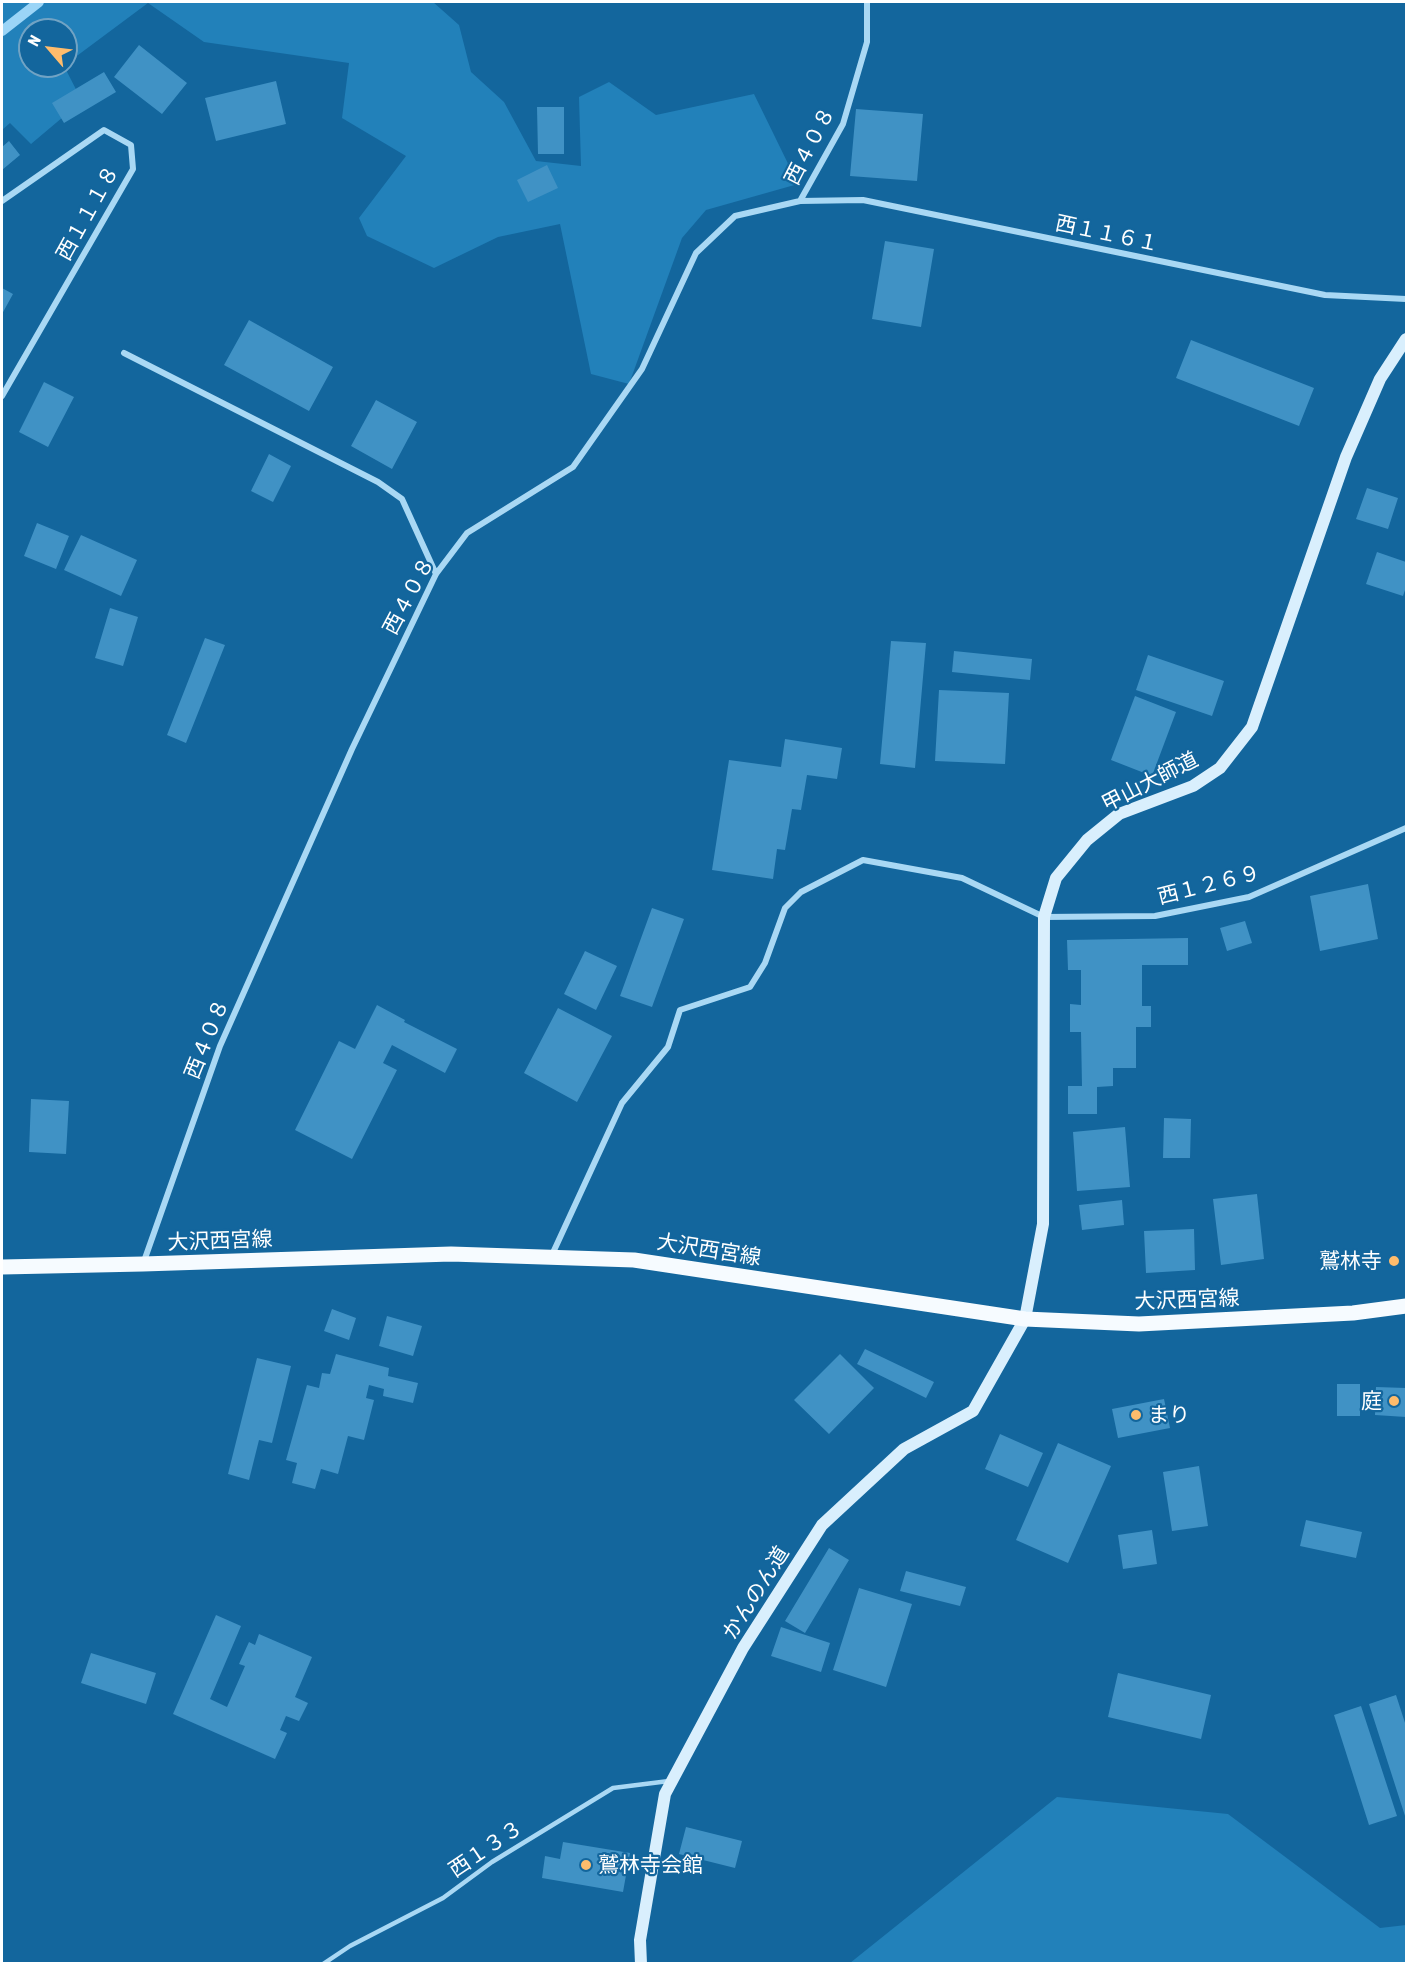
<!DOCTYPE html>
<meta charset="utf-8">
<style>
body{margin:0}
#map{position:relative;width:1408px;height:1965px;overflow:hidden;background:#13669d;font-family:"Asap Condensed",sans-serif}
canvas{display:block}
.frame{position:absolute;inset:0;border:3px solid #fff;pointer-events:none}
.north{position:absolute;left:18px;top:18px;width:60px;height:60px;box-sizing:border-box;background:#13669d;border:2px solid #71a3c4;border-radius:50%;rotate:298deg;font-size:16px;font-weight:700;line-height:24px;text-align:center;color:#fff}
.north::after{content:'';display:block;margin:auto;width:21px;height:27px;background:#ffbc6c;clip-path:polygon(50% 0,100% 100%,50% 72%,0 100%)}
</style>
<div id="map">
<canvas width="1408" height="1965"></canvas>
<div class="frame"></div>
<div class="north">N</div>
</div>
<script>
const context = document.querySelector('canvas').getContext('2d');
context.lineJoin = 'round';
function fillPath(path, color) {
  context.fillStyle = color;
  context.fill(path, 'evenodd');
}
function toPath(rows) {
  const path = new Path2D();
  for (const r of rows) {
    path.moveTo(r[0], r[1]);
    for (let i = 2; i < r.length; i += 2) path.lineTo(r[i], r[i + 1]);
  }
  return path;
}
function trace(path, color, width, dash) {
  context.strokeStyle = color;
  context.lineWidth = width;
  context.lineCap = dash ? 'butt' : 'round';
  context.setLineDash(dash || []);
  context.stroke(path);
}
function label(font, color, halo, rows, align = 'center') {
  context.font = font + ' "Asap Condensed","Noto Sans JP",sans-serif';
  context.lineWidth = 4.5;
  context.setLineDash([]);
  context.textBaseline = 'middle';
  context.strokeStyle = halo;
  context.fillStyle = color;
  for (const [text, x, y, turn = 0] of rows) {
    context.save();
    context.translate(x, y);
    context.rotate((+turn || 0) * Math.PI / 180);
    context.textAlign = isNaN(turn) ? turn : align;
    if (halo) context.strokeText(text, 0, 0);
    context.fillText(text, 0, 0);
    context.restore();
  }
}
fillPath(toPath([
 [2,2,433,2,459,25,471,72,504,102,536,161,581,166,579,97,609,82,656,115,754,94,798,184,706,210,682,238,629,384,591,374,560,224,498,237,434,268,367,236,359,218,406,156,342,118,349,63,204,42,148,3,66,64,66,30,30,30,30,66,64,66,82,101,31,144,10,123,2,130],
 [1057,1797,1228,1814,1380,1928,1406,1925,1406,1963,850,1963]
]), '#2281ba');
trace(toPath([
 [2,31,39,2]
]), '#9bd5f7', 10);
fillPath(toPath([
 [139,45,187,83,162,114,114,77],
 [104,72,116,92,64,123,52,103],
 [276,81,286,124,216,141,205,98],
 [537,107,564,107,564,154,538,154],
 [856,109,923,114,917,181,850,176],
 [9,141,20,155,2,170,2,147],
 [547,165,558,188,528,202,517,180],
 [885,241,934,249,921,327,872,319],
 [2,288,13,294,2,314],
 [249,320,333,367,309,411,224,365],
 [1191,340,1314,388,1299,426,1176,378],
 [44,382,74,397,48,447,19,432],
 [376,400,417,422,392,469,351,446],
 [269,454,291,466,273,502,251,491],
 [1367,488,1398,498,1388,529,1356,519],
 [37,523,69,536,56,569,24,556],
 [81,535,137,560,121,596,64,570],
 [1377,552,1406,562,1406,587,1403,596,1366,584],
 [110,608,138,617,123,666,95,658],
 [205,638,225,645,186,743,167,735],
 [891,641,926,643,915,768,880,764],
 [954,651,1032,659,1030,680,952,672],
 [1148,655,1224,681,1212,716,1136,690],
 [939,690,1009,693,1005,764,935,761],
 [1135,696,1176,712,1152,776,1111,760],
 [785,739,842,748,837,779,807,775,801,810,792,809,785,850,777,849,773,879,712,870,729,760,781,767],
 [1368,884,1378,939,1320,951,1310,896],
 [652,908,684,919,652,1007,620,996],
 [1245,921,1252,943,1227,951,1220,928],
 [1188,938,1188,965,1142,965,1142,1006,1151,1006,1151,1027,1136,1027,1136,1068,1113,1068,1113,1086,1097,1087,1097,1114,1068,1114,1068,1086,1082,1086,1081,1032,1070,1032,1070,1004,1081,1005,1081,970,1068,970,1067,940],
 [585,951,617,966,596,1010,564,994],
 [377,1005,405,1020,404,1022,457,1049,445,1073,392,1045,383,1063,397,1070,352,1159,295,1130,339,1041,355,1049],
 [558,1008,612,1036,577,1102,524,1073],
 [31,1099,69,1101,66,1154,29,1152],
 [1164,1118,1191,1119,1190,1158,1163,1158],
 [1125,1127,1130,1187,1077,1191,1073,1132],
 [1257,1194,1264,1259,1221,1265,1213,1199],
 [1122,1200,1124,1225,1082,1230,1079,1205],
 [1194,1229,1195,1270,1146,1273,1144,1231],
 [332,1309,356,1318,349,1340,324,1331],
 [387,1316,422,1326,413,1356,379,1346],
 [865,1349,934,1382,926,1398,857,1364],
 [336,1354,389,1368,388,1376,418,1383,413,1403,383,1396,384,1389,369,1385,366,1398,374,1400,364,1440,348,1436,338,1474,321,1469,315,1489,292,1483,297,1463,286,1460,307,1385,319,1388,322,1373,330,1374],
 [840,1354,874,1388,829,1434,794,1400],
 [257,1358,291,1366,272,1443,259,1440,249,1480,228,1474],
 [1337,1384,1360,1384,1360,1416,1337,1416],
 [1376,1387,1406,1388,1406,1417,1375,1415],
 [1164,1399,1170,1428,1118,1438,1112,1409],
 [1000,1434,1043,1453,1028,1487,985,1469],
 [1058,1443,1111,1466,1068,1563,1016,1540],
 [1199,1466,1208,1526,1172,1531,1163,1472],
 [1306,1520,1362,1532,1356,1558,1300,1546],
 [1152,1530,1157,1564,1123,1569,1118,1535],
 [829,1548,849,1560,805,1633,785,1621],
 [906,1571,966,1587,960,1606,900,1591],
 [859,1588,912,1604,886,1687,833,1670],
 [216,1615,241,1626,210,1699,227,1707,245,1666,239,1664,249,1642,255,1645,259,1634,312,1657,295,1697,308,1703,299,1721,286,1716,280,1730,287,1733,275,1759,173,1714],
 [781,1627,830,1643,821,1672,771,1656],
 [91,1653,156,1673,146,1704,81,1683],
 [1118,1673,1211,1695,1201,1739,1108,1717],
 [1396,1695,1406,1726,1406,1819,1369,1704],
 [1361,1706,1397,1816,1369,1825,1334,1715],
 [686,1827,742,1841,735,1868,679,1854],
 [563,1842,630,1853,623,1892,542,1878,545,1856,560,1859]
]), '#4092c5');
trace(toPath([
 [323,1964,350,1946,443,1898,492,1862,613,1788,669,1781]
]), '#a9d8f4', 4.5);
trace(toPath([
 [2,201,104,130,131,145,133,169,2,396],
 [800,201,863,200,1325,295,1406,299],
 [124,353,378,482,402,499,436,574],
 [551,1257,622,1103,668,1047,680,1010,750,987,765,963,785,908,801,892,863,860,962,878,1044,917,1155,916,1249,897,1406,828],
 [143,1264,220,1046,352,749,436,574,467,533,573,467,642,369,696,253,735,216,800,201,843,124,867,42,867,2]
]), '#a9d8f4', 6);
trace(toPath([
 [641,1964,640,1940,665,1794,743,1648,822,1525,904,1449,973,1411,1025,1319,1043,1224,1044,917,1056,878,1087,840,1119,814,1193,786,1220,768,1252,727,1346,457,1380,379,1406,339]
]), '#d9effd', 12);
trace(toPath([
 [2,1267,143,1264,451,1254,634,1260,1025,1319,1139,1324,1353,1313,1406,1306]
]), '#f6fbff', 15);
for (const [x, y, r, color] of [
 [1394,1261,6,"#ffbc6c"],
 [1394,1401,6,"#ffbc6c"],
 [1136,1415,6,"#ffbc6c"],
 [586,1865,6,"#ffbc6c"]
]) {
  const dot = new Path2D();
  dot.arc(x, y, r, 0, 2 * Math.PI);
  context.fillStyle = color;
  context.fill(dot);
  trace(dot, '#13669d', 2);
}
label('21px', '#fff', '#13669d', [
 ["西４０８",810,146,-63],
 ["西１１１８",88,213,-61],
 ["西１１６１",1107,234,12],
 ["西４０８",409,596,-62],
 ["甲山大師道",1150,782,-27],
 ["西１２６９",1209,885,-14],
 ["西４０８",207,1039,-68],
 ["大沢西宮線",220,1241,-2],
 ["大沢西宮線",709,1250,9],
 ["大沢西宮線",1187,1300,-2],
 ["かんのん道",756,1593,-58],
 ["西１３３",486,1849,-34]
]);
label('21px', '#fff', '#13669d', [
 ["鷲林寺",1382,1261],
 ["庭",1382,1401],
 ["まり",1148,1415,"left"],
 ["鷲林寺会館",598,1865,"left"]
], 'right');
</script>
